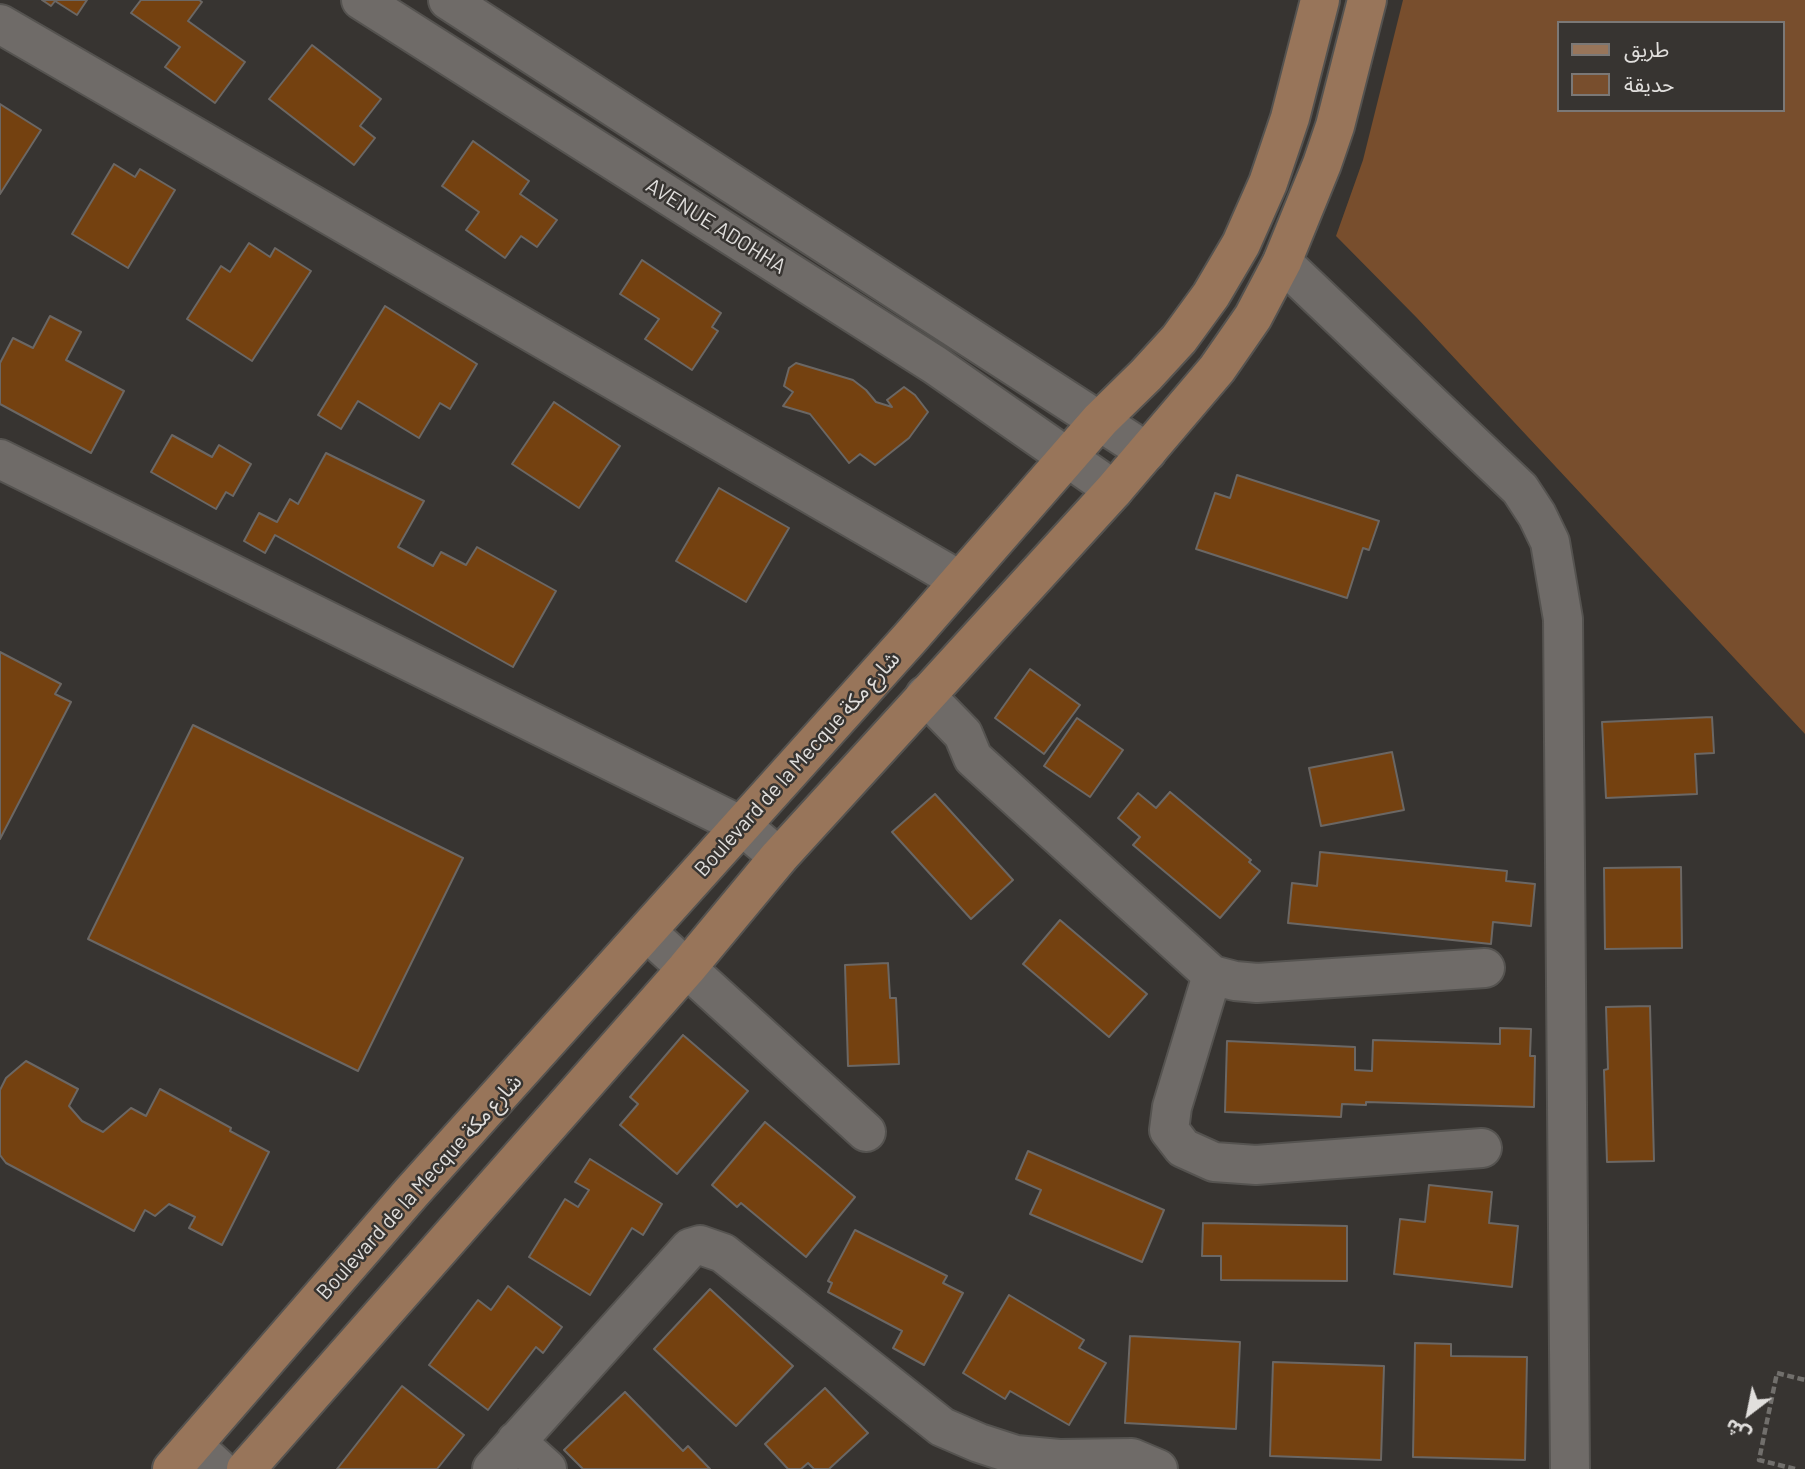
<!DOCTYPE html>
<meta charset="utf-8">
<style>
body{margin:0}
#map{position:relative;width:1805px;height:1469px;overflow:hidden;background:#373431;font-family:Barlow,"Noto Sans Arabic",sans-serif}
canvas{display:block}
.legend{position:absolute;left:1557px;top:21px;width:228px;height:91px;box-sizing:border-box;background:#373431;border:2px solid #7b7876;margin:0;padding:9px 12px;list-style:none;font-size:21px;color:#e1dfdd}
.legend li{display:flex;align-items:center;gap:14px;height:35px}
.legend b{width:35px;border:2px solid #7b7876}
.north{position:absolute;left:1714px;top:1378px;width:70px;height:70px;-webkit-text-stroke:5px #373431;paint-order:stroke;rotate:212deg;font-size:19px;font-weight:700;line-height:28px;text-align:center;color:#e1dfdd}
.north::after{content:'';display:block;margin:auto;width:24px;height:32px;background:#e1dfdd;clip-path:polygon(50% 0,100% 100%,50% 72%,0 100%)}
</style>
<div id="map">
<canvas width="1805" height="1469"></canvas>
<ul class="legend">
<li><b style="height:9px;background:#98755a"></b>طريق</li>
<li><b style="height:19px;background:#784e2d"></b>حديقة</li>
</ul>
<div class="north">ش</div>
</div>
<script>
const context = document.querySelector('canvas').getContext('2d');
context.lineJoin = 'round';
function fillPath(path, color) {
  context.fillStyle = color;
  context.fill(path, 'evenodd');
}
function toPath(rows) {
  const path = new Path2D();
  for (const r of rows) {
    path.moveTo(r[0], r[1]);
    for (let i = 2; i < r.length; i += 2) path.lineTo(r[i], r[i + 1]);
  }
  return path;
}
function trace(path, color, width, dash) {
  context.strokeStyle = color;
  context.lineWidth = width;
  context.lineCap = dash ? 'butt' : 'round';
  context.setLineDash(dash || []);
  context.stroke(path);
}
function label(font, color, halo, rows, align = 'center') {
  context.font = font + ' Barlow,"Noto Sans Arabic",sans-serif';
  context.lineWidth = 5;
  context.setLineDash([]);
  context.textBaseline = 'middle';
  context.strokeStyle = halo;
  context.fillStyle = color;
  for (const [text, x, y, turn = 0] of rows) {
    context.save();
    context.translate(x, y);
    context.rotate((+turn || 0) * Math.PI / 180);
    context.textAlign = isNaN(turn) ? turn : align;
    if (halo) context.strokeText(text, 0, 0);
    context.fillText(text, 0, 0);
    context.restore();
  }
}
fillPath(toPath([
 [1403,0,1805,0,1805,734,1417,318,1336,236,1363,160],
 [1558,23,1782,23,1782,110,1558,110]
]), '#784e2d');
const building = toPath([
 [42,0,87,0,77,15,55,1,51,6,42,0],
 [141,0,199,0,202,2,188,21,245,62,215,103,165,67,180,47,131,13,141,0],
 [312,45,381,99,360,126,375,138,354,165,269,99,312,45],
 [0,104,41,130,0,194,0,104],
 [473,141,529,181,520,194,557,220,537,247,521,236,505,258,466,230,479,212,442,186,473,141],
 [114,164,135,177,140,169,175,190,128,268,72,234,114,164],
 [249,243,270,257,275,248,311,271,252,361,187,319,221,266,230,272,249,243],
 [642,260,721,313,712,327,718,331,692,370,645,339,659,319,620,294,642,260],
 [385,306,477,364,450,409,440,403,419,438,358,401,341,429,318,415,385,306],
 [50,316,81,332,66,360,124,391,91,453,0,404,0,363,13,338,33,348,50,316],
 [796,363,853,380,866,390,876,402,892,407,887,400,904,387,915,395,928,412,909,438,875,465,860,454,849,463,810,414,783,406,793,392,784,386,789,368,796,363],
 [554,402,620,446,579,508,512,464,554,402],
 [172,435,212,457,219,445,251,464,233,496,226,492,216,509,151,472,172,435],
 [326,453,424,501,398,547,433,566,441,552,466,565,477,547,556,591,513,667,275,535,265,553,244,541,259,513,277,522,290,499,298,504,326,453],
 [1237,475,1379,521,1369,550,1363,548,1347,598,1196,549,1215,493,1230,498,1237,475],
 [719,488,789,528,746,602,676,561,719,488],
 [0,652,61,684,55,694,71,702,0,839,0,652],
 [1030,669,1080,705,1044,754,995,718,1030,669],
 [1712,717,1714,753,1695,754,1697,794,1606,798,1602,722,1712,717],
 [1077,718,1123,750,1090,797,1044,766,1077,718],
 [193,725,463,858,358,1071,88,939,193,725],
 [1392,752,1404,810,1321,826,1309,768,1392,752],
 [1170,792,1251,860,1249,862,1260,871,1220,918,1133,845,1140,837,1118,818,1138,793,1156,808,1170,792],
 [935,794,1013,880,971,919,892,832,935,794],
 [1320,852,1507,871,1506,881,1535,884,1531,926,1493,922,1491,944,1288,923,1292,883,1317,886,1320,852],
 [1681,867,1682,948,1605,949,1604,868,1681,867],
 [1060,920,1147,994,1109,1037,1023,964,1060,920],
 [888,963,890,998,896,998,899,1064,848,1066,845,965,888,963],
 [1650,1006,1654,1161,1607,1162,1604,1070,1608,1069,1606,1007,1650,1006],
 [1500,1028,1531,1029,1530,1056,1535,1056,1534,1107,1366,1102,1366,1105,1342,1104,1341,1117,1225,1112,1227,1041,1355,1047,1355,1070,1372,1071,1373,1040,1500,1044,1500,1028],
 [683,1035,748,1091,677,1174,620,1125,638,1104,630,1097,683,1035],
 [26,1061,78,1089,69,1106,82,1121,103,1132,131,1108,146,1116,160,1089,231,1128,230,1131,269,1152,222,1245,189,1228,195,1217,169,1204,155,1216,145,1210,134,1231,6,1163,0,1155,0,1090,6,1078,26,1061],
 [765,1122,855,1197,806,1257,741,1203,737,1207,712,1185,765,1122],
 [1028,1151,1164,1210,1142,1262,1030,1214,1041,1190,1016,1179,1028,1151],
 [590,1159,662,1204,643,1235,632,1228,590,1295,529,1257,565,1199,578,1207,589,1190,575,1182,590,1159],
 [1429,1185,1492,1192,1489,1223,1518,1226,1512,1287,1394,1274,1400,1219,1425,1222,1429,1185],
 [1203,1223,1347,1226,1347,1281,1221,1280,1221,1256,1202,1256,1203,1223],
 [855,1230,947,1276,943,1283,963,1293,924,1365,893,1348,902,1331,828,1292,832,1283,828,1281,855,1230],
 [508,1286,562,1327,543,1353,536,1347,488,1410,429,1365,478,1300,491,1310,508,1286],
 [710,1289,793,1366,736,1426,654,1349,710,1289],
 [1009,1295,1084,1340,1079,1348,1106,1363,1069,1425,1010,1391,1005,1399,963,1373,1009,1295],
 [1130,1336,1240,1342,1236,1429,1125,1423,1130,1336],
 [1415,1343,1451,1344,1451,1356,1527,1357,1525,1460,1413,1457,1415,1343],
 [1273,1362,1384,1366,1381,1460,1270,1456,1273,1362],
 [402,1386,464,1435,437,1469,337,1469,402,1386],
 [825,1388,868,1433,829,1469,814,1469,808,1463,801,1469,788,1469,765,1444,825,1388],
 [625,1392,683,1451,688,1446,710,1469,583,1469,564,1450,625,1392]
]);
fillPath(building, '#744110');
trace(building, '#6b6764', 2);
const minor = toPath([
 [361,0,935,365,1114,490],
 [448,0,1147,452],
 [0,24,959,580],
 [1282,262,1520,489,1537,515,1550,542,1563,619,1570,1469],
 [0,459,742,826,779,857],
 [925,695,963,734,973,758,1212,975,1235,981,1257,983,1485,968],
 [647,932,866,1132],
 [1212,975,1172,1107,1169,1130,1183,1148,1214,1162,1256,1165,1482,1148],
 [516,1441,547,1469],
 [193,1445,219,1469],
 [492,1469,690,1248,700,1245,723,1253,942,1427,979,1443,1016,1455,1059,1459,1132,1458,1158,1469]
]);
const major = toPath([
 [172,1469,411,1193,910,638,1100,420,1146,375,1179,339,1211,295,1241,244,1268,183,1290,118,1320,0],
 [246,1469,686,969,779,857,1114,490,1217,369,1253,317,1282,262,1322,164,1335,126,1367,0]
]);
trace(minor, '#555350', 42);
trace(major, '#555350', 42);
trace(toPath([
 [1795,1469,1759,1460,1777,1373,1805,1380]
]), '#716f6c', 4.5, [7, 3.5]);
trace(minor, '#6f6b68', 38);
trace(major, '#98755a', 38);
label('21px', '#e1dfdd', '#373431', [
 ["AVENUE ADOHHA",716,226,32],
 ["Boulevard de la Mecque شارع مكة",797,764,-48],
 ["Boulevard de la Mecque شارع مكة",419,1187,-48]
]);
</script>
